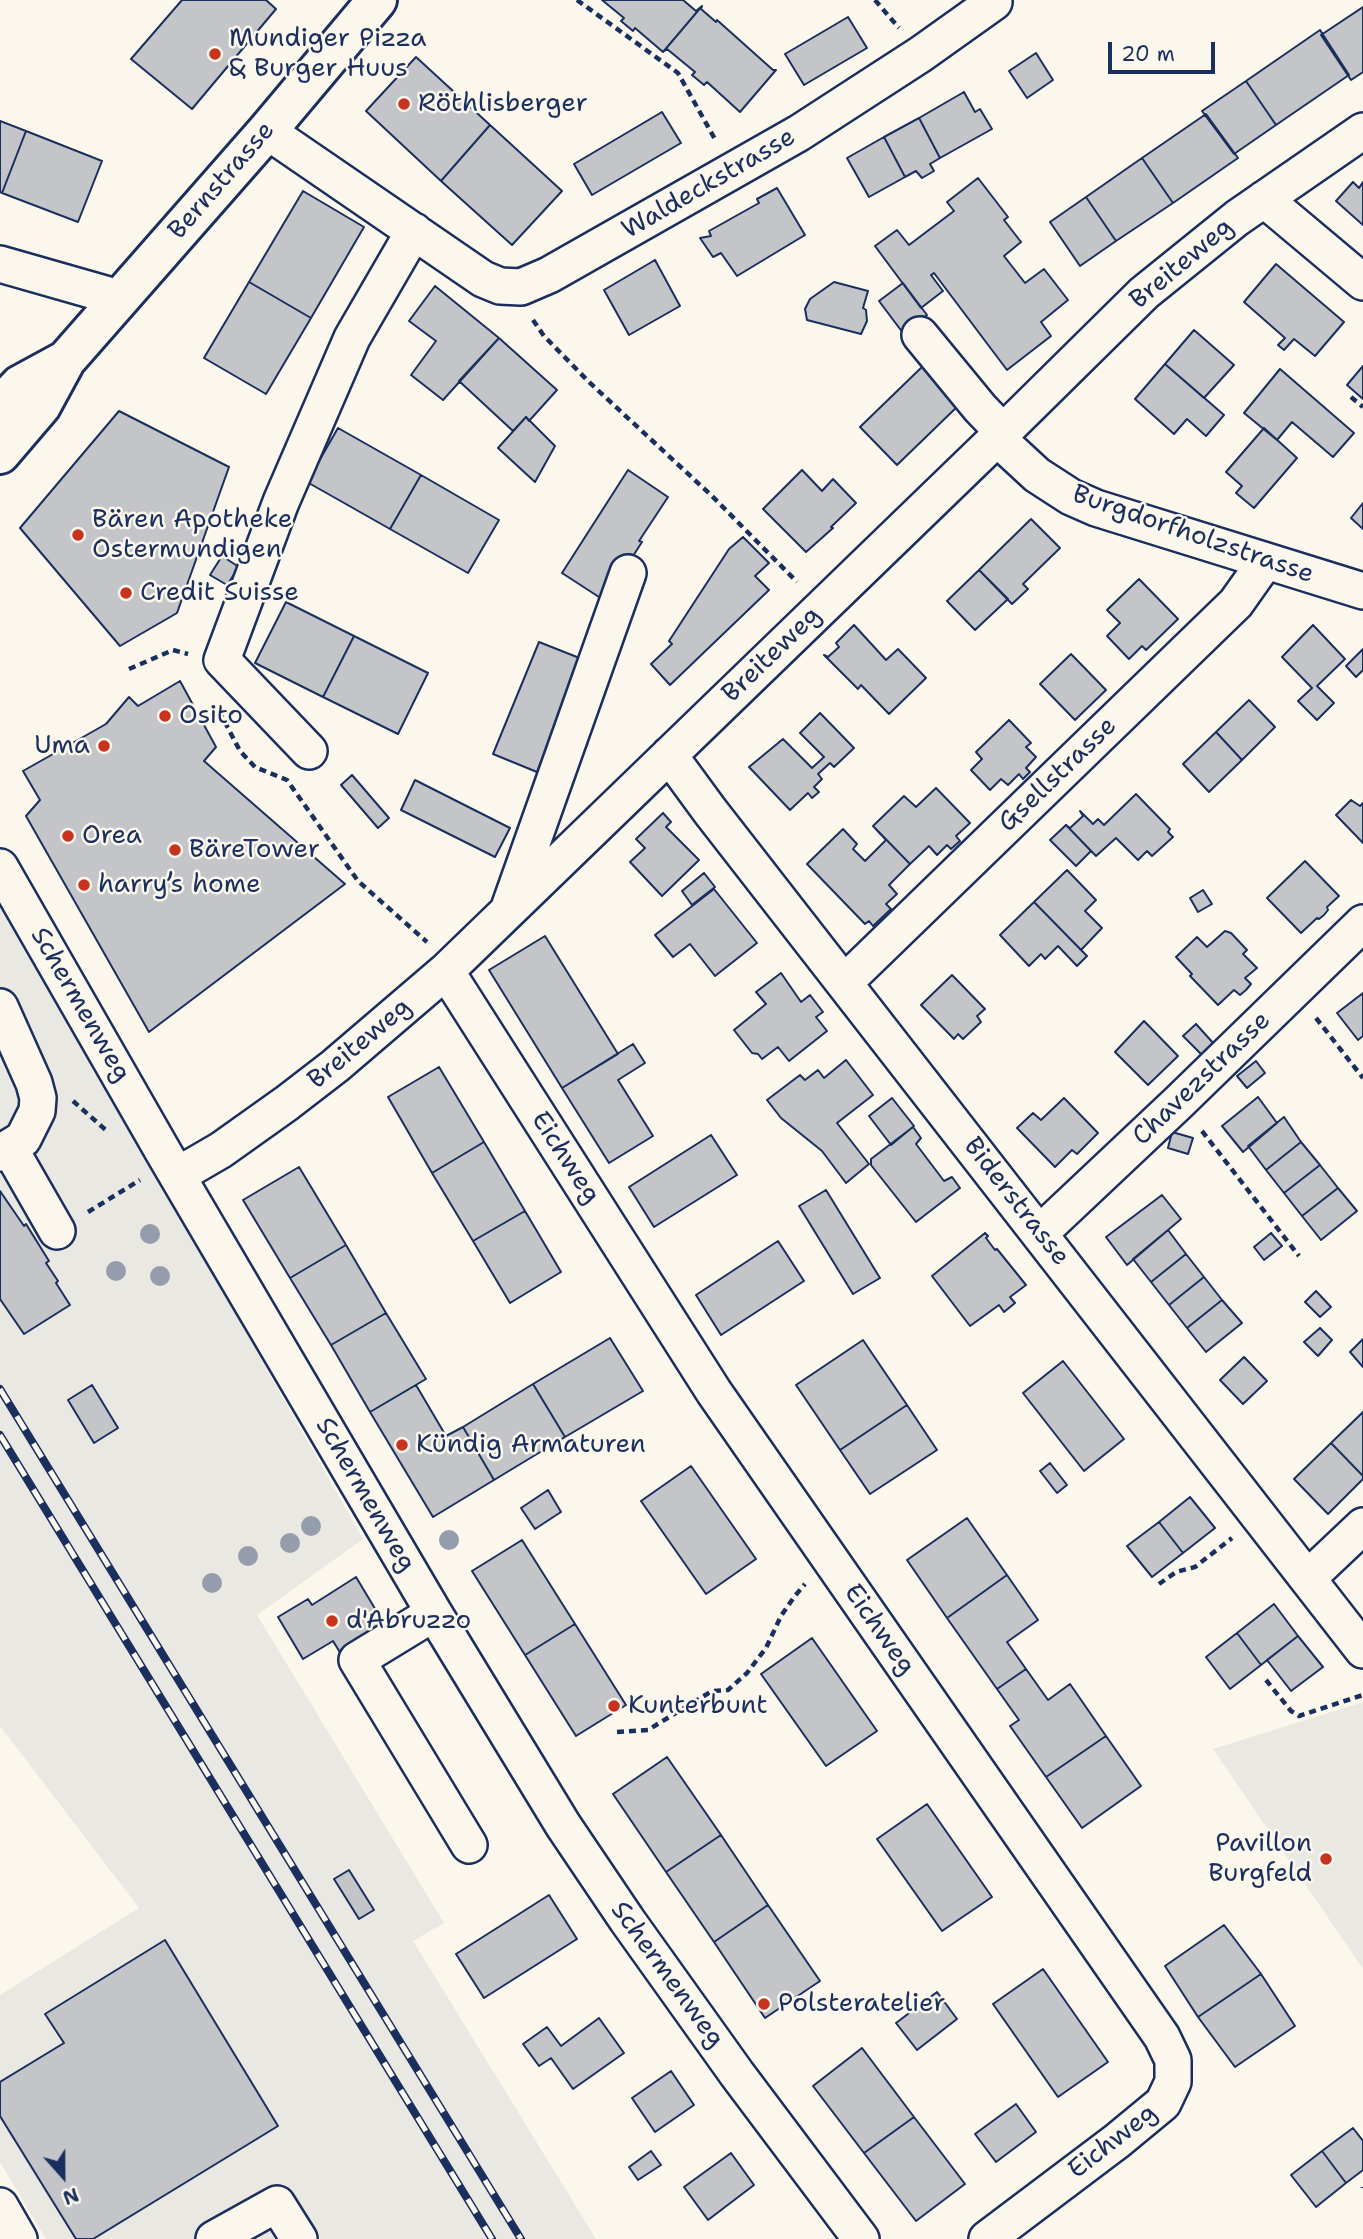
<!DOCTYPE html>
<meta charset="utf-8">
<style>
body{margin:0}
#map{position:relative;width:1363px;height:2239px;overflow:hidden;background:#fbf7ec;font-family:"Shantell Sans",sans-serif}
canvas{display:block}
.north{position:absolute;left:28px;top:2141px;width:70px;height:70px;-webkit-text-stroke:5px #fbf7ec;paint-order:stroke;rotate:159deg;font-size:19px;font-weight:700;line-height:28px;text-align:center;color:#1b2f5e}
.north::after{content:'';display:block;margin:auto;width:24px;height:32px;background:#1b2f5e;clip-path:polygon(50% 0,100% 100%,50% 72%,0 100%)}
.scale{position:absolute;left:1108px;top:42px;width:107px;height:32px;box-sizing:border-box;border:4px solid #1b2f5e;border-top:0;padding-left:9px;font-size:21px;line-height:24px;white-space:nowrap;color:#1b2f5e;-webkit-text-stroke:5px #fbf7ec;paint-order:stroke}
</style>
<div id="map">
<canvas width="1363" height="2239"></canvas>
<div class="north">N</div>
<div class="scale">20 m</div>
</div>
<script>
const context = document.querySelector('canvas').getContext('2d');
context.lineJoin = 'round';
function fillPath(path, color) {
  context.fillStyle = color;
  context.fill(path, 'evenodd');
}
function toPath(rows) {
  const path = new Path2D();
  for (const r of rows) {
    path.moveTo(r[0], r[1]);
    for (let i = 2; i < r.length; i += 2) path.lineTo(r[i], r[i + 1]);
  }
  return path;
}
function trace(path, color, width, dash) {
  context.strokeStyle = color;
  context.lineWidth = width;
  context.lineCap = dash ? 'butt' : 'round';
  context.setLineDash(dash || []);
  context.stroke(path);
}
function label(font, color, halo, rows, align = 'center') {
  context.font = font + ' "Shantell Sans",sans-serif';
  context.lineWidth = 5;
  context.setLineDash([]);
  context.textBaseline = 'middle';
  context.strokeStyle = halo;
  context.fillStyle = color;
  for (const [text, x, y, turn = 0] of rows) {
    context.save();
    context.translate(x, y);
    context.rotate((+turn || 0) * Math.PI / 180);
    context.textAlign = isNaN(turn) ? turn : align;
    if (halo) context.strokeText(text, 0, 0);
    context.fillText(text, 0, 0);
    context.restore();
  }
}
fillPath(toPath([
 [0,900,363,1539,257,1615,444,1923,413,1941,596,2239,46,2239,0,2162,0,1995,139,1908,0,1726],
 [1363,1702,1363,1969,1213,1749]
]), '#eae8e2');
const building = toPath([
 [182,0,266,0,276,9,192,109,131,59,182,0],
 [602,0,683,0,696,11,702,6,663,52,635,28,633,31,621,21,624,18,602,0],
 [702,6,701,9,716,22,717,20,773,70,776,70,740,112,707,82,704,85,692,75,695,72,667,49,663,52,702,6],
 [1363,7,1363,72,1351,80,1321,35,1363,7],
 [848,17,867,48,804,85,785,54,848,17],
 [1320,30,1349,75,1276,125,1246,81,1320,30],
 [1036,53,1053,80,1027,98,1009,71,1036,53],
 [416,57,490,125,441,181,366,111,416,57],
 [1246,81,1276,125,1234,154,1202,111,1246,81],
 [964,92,975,112,980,109,992,129,940,158,919,118,964,92],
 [662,112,681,143,592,195,574,164,662,112],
 [1206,114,1238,158,1173,203,1142,158,1206,114],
 [919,118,940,158,930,164,934,171,922,178,916,171,905,177,884,137,919,118],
 [0,121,26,131,2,193,0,192,0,121],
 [490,125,562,191,512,245,441,181,490,125],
 [26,131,102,161,78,222,2,193,26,131],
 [884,137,905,177,869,197,847,158,884,137],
 [1142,158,1173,203,1116,241,1086,197,1142,158],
 [978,178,1008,217,1004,220,1021,242,1004,256,1025,283,1044,269,1068,300,1041,322,1051,336,1007,370,934,273,931,275,943,291,921,308,875,246,897,230,909,245,954,211,947,202,978,178],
 [1353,182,1359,188,1363,182,1363,225,1336,201,1353,182],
 [777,188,805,235,737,276,721,253,713,257,700,238,711,236,709,231,759,203,757,199,777,188],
 [303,191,364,227,311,318,249,282,303,191],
 [1086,197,1116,241,1080,266,1050,222,1086,197],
 [655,260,680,306,629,335,604,290,655,260],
 [1276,264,1344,322,1315,356,1294,339,1284,350,1278,345,1285,338,1244,302,1276,264],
 [249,282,311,318,266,394,204,358,249,282],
 [834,282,868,291,863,308,866,310,867,321,861,334,807,320,805,309,810,299,834,282],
 [903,283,927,315,903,333,879,301,903,283],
 [435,286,499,338,443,400,411,375,436,341,409,321,435,286],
 [1194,330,1234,365,1204,398,1165,364,1194,330],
 [499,338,557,390,529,421,526,417,513,431,459,381,499,338],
 [1165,364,1224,415,1206,436,1187,419,1174,434,1135,399,1165,364],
 [924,365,960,404,897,465,860,427,924,365],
 [1363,366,1363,399,1347,385,1363,366],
 [1280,369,1354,433,1333,457,1292,422,1277,440,1244,413,1280,369],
 [119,411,229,467,177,613,120,646,20,528,119,411],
 [526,417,555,446,535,482,498,448,526,417],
 [338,428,421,475,390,529,307,482,338,428],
 [1264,428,1297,458,1254,508,1236,493,1242,486,1226,472,1264,428],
 [628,470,668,497,639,541,642,542,633,556,630,554,602,599,562,573,628,470],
 [802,470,822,491,833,479,856,503,831,527,833,528,806,552,763,509,802,470],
 [421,475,499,520,468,573,390,529,421,475],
 [1363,503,1363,529,1351,518,1363,503],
 [1031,519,1060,548,1023,584,1028,589,1012,604,979,570,1031,519],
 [743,537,769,563,755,576,769,590,670,685,651,664,672,644,669,641,729,549,743,537],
 [222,556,239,567,227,585,210,575,222,556],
 [979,570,1008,599,975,630,947,601,979,570],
 [1139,579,1178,619,1146,650,1142,646,1129,659,1107,636,1120,623,1107,610,1139,579],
 [286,602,354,636,323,697,255,663,286,602],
 [854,625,886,660,898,649,926,678,889,714,861,685,858,689,824,655,828,657,839,647,836,643,854,625],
 [1313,625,1345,659,1317,686,1334,703,1317,720,1298,701,1312,688,1282,657,1313,625],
 [354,636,428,673,398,734,323,697,354,636],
 [539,642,582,659,537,772,493,754,539,642],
 [1363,649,1363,670,1356,677,1346,666,1363,649],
 [1071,654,1106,690,1075,720,1040,684,1071,654],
 [180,681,216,747,204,761,345,884,149,1032,26,816,40,800,23,771,106,724,129,697,138,706,180,681],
 [1249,700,1275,727,1242,760,1216,732,1249,700],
 [820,713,854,748,834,767,830,763,818,774,822,779,814,787,819,792,812,798,808,793,790,810,749,767,783,739,812,768,824,757,800,733,820,713],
 [1009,720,1031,743,1026,747,1036,757,1026,768,1030,772,1023,779,1019,774,1008,785,1001,779,990,790,971,770,982,759,976,752,1009,720],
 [1216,732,1242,760,1209,792,1183,764,1216,732],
 [352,775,389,818,378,828,341,785,352,775],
 [415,780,510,828,495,857,401,810,415,780],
 [936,788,970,823,956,836,960,841,951,849,947,845,937,855,929,846,910,864,873,826,904,796,916,807,936,788],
 [1136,794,1170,829,1168,832,1173,837,1152,856,1147,851,1138,860,1116,838,1096,856,1066,825,1070,828,1083,816,1080,811,1093,824,1098,819,1104,825,1136,794],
 [1351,800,1360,806,1363,803,1363,843,1336,815,1351,800],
 [663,813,671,822,666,827,699,860,662,896,630,862,645,848,636,839,663,813],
 [1066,825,1091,851,1076,866,1050,840,1066,825],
 [873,826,910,864,889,885,897,894,886,904,891,909,873,926,869,921,865,924,807,864,843,829,857,844,853,849,865,861,886,840,873,826],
 [1305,861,1339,896,1327,907,1328,910,1324,915,1319,919,1317,918,1301,933,1267,898,1305,861],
 [1067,870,1096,900,1085,911,1102,928,1081,950,1034,902,1067,870],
 [704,873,715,887,692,905,682,891,704,873],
 [714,889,757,943,715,976,690,944,673,957,655,935,714,889],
 [1203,890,1212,904,1198,912,1190,898,1203,890],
 [1034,902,1087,956,1077,966,1058,946,1045,959,1041,954,1029,966,1000,935,1034,902],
 [1225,931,1231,933,1247,950,1243,954,1257,968,1245,978,1251,984,1246,990,1240,995,1234,990,1218,1005,1190,976,1192,974,1176,957,1197,937,1207,947,1225,931],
 [545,936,618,1054,562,1088,489,970,545,936],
 [781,973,801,1002,810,995,823,1012,816,1017,827,1031,789,1061,778,1047,762,1059,758,1054,752,1053,734,1030,766,1004,756,992,781,973],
 [952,975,985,1009,977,1016,981,1022,963,1039,958,1034,954,1039,921,1005,952,975],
 [1363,993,1363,1036,1358,1040,1337,1013,1363,993],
 [1144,1021,1178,1056,1148,1085,1115,1052,1144,1021],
 [1196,1024,1214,1044,1202,1055,1183,1036,1196,1024],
 [633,1044,645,1063,618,1080,653,1136,609,1163,562,1088,633,1044],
 [846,1060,873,1095,837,1123,869,1164,846,1183,822,1151,781,1118,767,1100,800,1075,805,1080,818,1070,824,1078,846,1060],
 [1256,1061,1265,1073,1247,1088,1237,1076,1256,1061],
 [439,1067,484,1142,432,1173,388,1097,439,1067],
 [1258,1097,1277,1123,1243,1152,1222,1126,1258,1097],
 [892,1098,914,1126,891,1145,869,1116,892,1098],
 [1064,1098,1098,1133,1077,1154,1072,1150,1055,1167,1017,1128,1033,1113,1041,1120,1064,1098],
 [1284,1117,1301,1142,1266,1170,1248,1146,1284,1117],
 [913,1127,921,1138,916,1144,944,1181,952,1177,960,1188,916,1222,871,1165,871,1159,913,1127],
 [1172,1132,1193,1138,1188,1154,1168,1148,1172,1132],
 [711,1135,737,1175,654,1227,629,1187,711,1135],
 [484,1142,525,1211,473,1241,432,1173,484,1142],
 [1301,1142,1320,1165,1284,1193,1266,1170,1301,1142],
 [1320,1165,1338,1188,1302,1216,1284,1193,1320,1165],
 [299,1167,346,1245,290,1278,243,1200,299,1167],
 [1338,1188,1357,1211,1321,1240,1302,1216,1338,1188],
 [826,1190,880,1278,853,1294,799,1206,826,1190],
 [0,1191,24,1226,26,1224,49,1261,46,1263,58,1281,56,1283,70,1305,24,1334,0,1299,0,1191],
 [1162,1195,1181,1219,1127,1265,1106,1237,1162,1195],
 [525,1211,561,1272,510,1303,473,1241,525,1211],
 [1168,1230,1186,1254,1151,1282,1133,1259,1168,1230],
 [985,1233,988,1236,986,1238,995,1250,997,1249,1026,1285,1010,1297,1015,1303,1004,1312,999,1305,970,1326,932,1276,985,1233],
 [1271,1233,1282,1246,1264,1260,1254,1247,1271,1233],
 [778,1241,804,1281,721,1335,696,1295,778,1241],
 [346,1245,386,1313,331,1345,290,1278,346,1245],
 [1186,1254,1204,1277,1169,1305,1151,1282,1186,1254],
 [1204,1277,1222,1300,1187,1328,1169,1305,1204,1277],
 [1316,1291,1331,1307,1320,1317,1305,1302,1316,1291],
 [1222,1300,1242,1323,1206,1352,1187,1328,1222,1300],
 [386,1313,426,1379,370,1412,331,1345,386,1313],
 [1320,1328,1332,1340,1318,1356,1304,1342,1320,1328],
 [610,1338,643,1391,565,1437,533,1384,610,1338],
 [1363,1339,1363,1367,1350,1352,1363,1339],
 [863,1340,907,1405,840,1450,796,1385,863,1340],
 [1244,1357,1267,1381,1243,1404,1220,1380,1244,1357],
 [1063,1361,1124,1439,1084,1471,1023,1393,1063,1361],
 [533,1384,565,1437,494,1480,463,1427,533,1384],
 [92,1385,118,1428,94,1443,68,1400,92,1385],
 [416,1385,446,1436,463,1427,494,1480,433,1517,370,1412,416,1385],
 [907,1405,937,1450,870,1494,840,1450,907,1405],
 [1363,1412,1363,1476,1331,1443,1363,1412],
 [1331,1443,1363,1476,1363,1479,1328,1514,1294,1479,1331,1443],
 [1050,1463,1067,1485,1057,1493,1040,1471,1050,1463],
 [691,1466,756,1559,706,1594,641,1501,691,1466],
 [548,1490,561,1512,535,1529,521,1508,548,1490],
 [1190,1497,1215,1528,1183,1553,1159,1522,1190,1497],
 [967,1518,1007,1575,947,1618,907,1560,967,1518],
 [1159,1522,1183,1553,1152,1577,1127,1546,1159,1522],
 [522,1540,575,1624,525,1655,472,1571,522,1540],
 [1007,1575,1038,1620,1007,1642,1026,1669,997,1689,947,1618,1007,1575],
 [356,1577,386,1627,341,1654,333,1641,303,1659,278,1617,308,1599,312,1605,356,1577],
 [1274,1604,1298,1636,1261,1665,1237,1633,1274,1604],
 [575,1624,626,1705,576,1736,525,1655,575,1624],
 [1237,1633,1261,1665,1230,1689,1206,1657,1237,1633],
 [1298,1636,1323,1667,1291,1691,1267,1660,1298,1636],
 [812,1638,877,1731,826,1766,761,1674,812,1638],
 [1026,1669,1048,1700,1070,1684,1106,1736,1046,1777,1010,1726,1019,1720,997,1689,1026,1669],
 [1106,1736,1141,1786,1082,1828,1046,1777,1106,1736],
 [667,1757,721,1835,666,1872,613,1794,667,1757],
 [927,1804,992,1897,942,1931,877,1839,927,1804],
 [721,1835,768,1905,714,1942,666,1872,721,1835],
 [349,1870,374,1910,359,1919,334,1879,349,1870],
 [549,1895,577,1939,484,1998,456,1954,549,1895],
 [768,1905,820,1981,765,2018,714,1942,768,1905],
 [1224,1925,1261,1974,1198,2017,1165,1966,1224,1925],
 [165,1940,278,2126,93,2239,76,2239,0,2116,0,2082,64,2043,45,2014,165,1940],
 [1043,1969,1108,2062,1058,2097,993,2004,1043,1969],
 [1261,1974,1295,2026,1235,2067,1198,2017,1261,1974],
 [937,1992,957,2019,917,2050,896,2023,937,1992],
 [599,2018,624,2053,573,2089,551,2058,539,2066,523,2044,547,2027,561,2046,599,2018],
 [862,2048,914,2117,864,2153,813,2086,862,2048],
 [671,2071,694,2105,655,2132,632,2098,671,2071],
 [1016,2104,1036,2132,996,2162,975,2134,1016,2104],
 [914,2117,965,2184,916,2221,864,2153,914,2117],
 [1353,2128,1363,2141,1363,2170,1346,2183,1322,2151,1353,2128],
 [651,2151,661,2165,638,2180,629,2167,651,2151],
 [1322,2151,1346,2183,1316,2207,1291,2175,1322,2151],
 [731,2153,754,2185,708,2220,684,2187,731,2153]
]);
fillPath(building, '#c3c5c9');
trace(building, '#1b2f5e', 2);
const minor = toPath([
 [267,131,483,279,500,286,521,287,549,275,799,133,921,54,994,2],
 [1264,199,1363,282],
 [0,264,119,298],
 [920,335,980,408,1003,432],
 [997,438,1037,475,1071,497,1096,508,1363,591],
 [309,751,222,660,281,502,352,338,414,231],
 [669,755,710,811,1363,1650],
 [0,867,165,1155,434,1613,563,1825,627,1920,737,2074,861,2239],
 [510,905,628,573],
 [446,971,714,1392,1162,2037,1173,2060,1173,2082,1163,2103,1117,2141,987,2239],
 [845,982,1236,603,1265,562],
 [0,1007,34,1083,38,1098,37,1111,23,1139,0,1153],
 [10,1149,57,1231],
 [178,1175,221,1150,287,1103,335,1066,446,971,997,438,1144,293,1237,218,1363,131],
 [1040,1233,1179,1102,1363,923],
 [1308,1578,1363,1526],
 [434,1613,357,1660,469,1845],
 [0,2206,19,2239],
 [214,2239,277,2204,299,2239]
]);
const major = toPath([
 [0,406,20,385,66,360],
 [0,454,41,406,66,360,267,131,377,0]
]);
trace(minor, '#1b2f5e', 40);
trace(major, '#1b2f5e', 44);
trace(toPath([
 [577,0,678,73,716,141],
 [875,0,899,28],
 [533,320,544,336,589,382,712,496,797,582],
 [1351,397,1363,407],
 [129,669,173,650,188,654],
 [219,711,240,751,255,767,287,780,358,881,427,942],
 [1316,1018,1363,1078],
 [73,1101,108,1132],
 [1202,1131,1299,1256],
 [88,1212,140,1180],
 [1159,1584,1176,1572,1195,1567,1232,1538],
 [1266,1680,1291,1711,1299,1716,1363,1695],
 [617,1732,648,1730,712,1691,728,1690,747,1673,766,1648,781,1616,794,1597,805,1584],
 [1363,2188,1363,2187]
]), '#1b2f5e', 4.5, [7, 5]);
trace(minor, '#fbf7ec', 35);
trace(major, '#fbf7ec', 38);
const rail = toPath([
 [0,1389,521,2239],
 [0,1435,492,2239]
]);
trace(rail, '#1b2f5e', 8);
trace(rail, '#fbf7ec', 5, [16]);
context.fillStyle = '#959cab';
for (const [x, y] of [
 [150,1234],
 [116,1271],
 [160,1276],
 [311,1526],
 [449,1540],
 [290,1543],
 [248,1556],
 [212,1583]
]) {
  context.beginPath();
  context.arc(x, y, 10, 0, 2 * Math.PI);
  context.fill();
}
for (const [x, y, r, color] of [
 [215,54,7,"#c8321e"],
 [404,104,7,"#c8321e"],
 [78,535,7,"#c8321e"],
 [126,593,7,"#c8321e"],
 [165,716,7,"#c8321e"],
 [104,746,7,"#c8321e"],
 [68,836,7,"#c8321e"],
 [175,850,7,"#c8321e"],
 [84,885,7,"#c8321e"],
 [402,1445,7,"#c8321e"],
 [332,1621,7,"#c8321e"],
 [614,1706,7,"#c8321e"],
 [1326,1859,7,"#c8321e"],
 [764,2004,7,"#c8321e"]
]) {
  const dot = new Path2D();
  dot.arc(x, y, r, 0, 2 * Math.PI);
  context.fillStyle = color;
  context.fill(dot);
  trace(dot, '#fbf7ec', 2.5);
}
label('26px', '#1b2f5e', '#fbf7ec', [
 ["Mundiger Pizza",229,39],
 ["& Burger Huus",229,69],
 ["Röthlisberger",418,104],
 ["Bären Apotheke",92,520],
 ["Ostermundigen",92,550],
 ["Credit Suisse",140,593],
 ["Osito",179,716],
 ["Uma",90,746,"right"],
 ["Orea",82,836],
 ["BäreTower",189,850],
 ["harry’s home",98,885],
 ["Kündig Armaturen",416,1445],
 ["d'Abruzzo",346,1621],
 ["Kunterbunt",628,1706],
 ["Pavillon",1312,1844,"right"],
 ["Burgfeld",1312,1874,"right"],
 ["Polsteratelier",778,2004]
], 'left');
label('26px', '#1b2f5e', '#fbf7ec', [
 ["Bernstrasse",222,181,-49],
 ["Waldeckstrasse",709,184,-30],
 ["Breiteweg",1182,264,-40],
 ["Burgdorfholzstrasse",1193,535,19],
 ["Breiteweg",772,655,-44],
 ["Gsellstrasse",1058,775,-44],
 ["Schermenweg",80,1005,60],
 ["Breiteweg",360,1044,-40],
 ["Chavezstrasse",1202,1079,-44],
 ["Eichweg",565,1158,57],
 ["Biderstrasse",1016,1202,52],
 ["Schermenweg",365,1495,60],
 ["Eichweg",879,1630,55],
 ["Schermenweg",667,1975,54],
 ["Eichweg",1113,2142,-38]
]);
</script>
